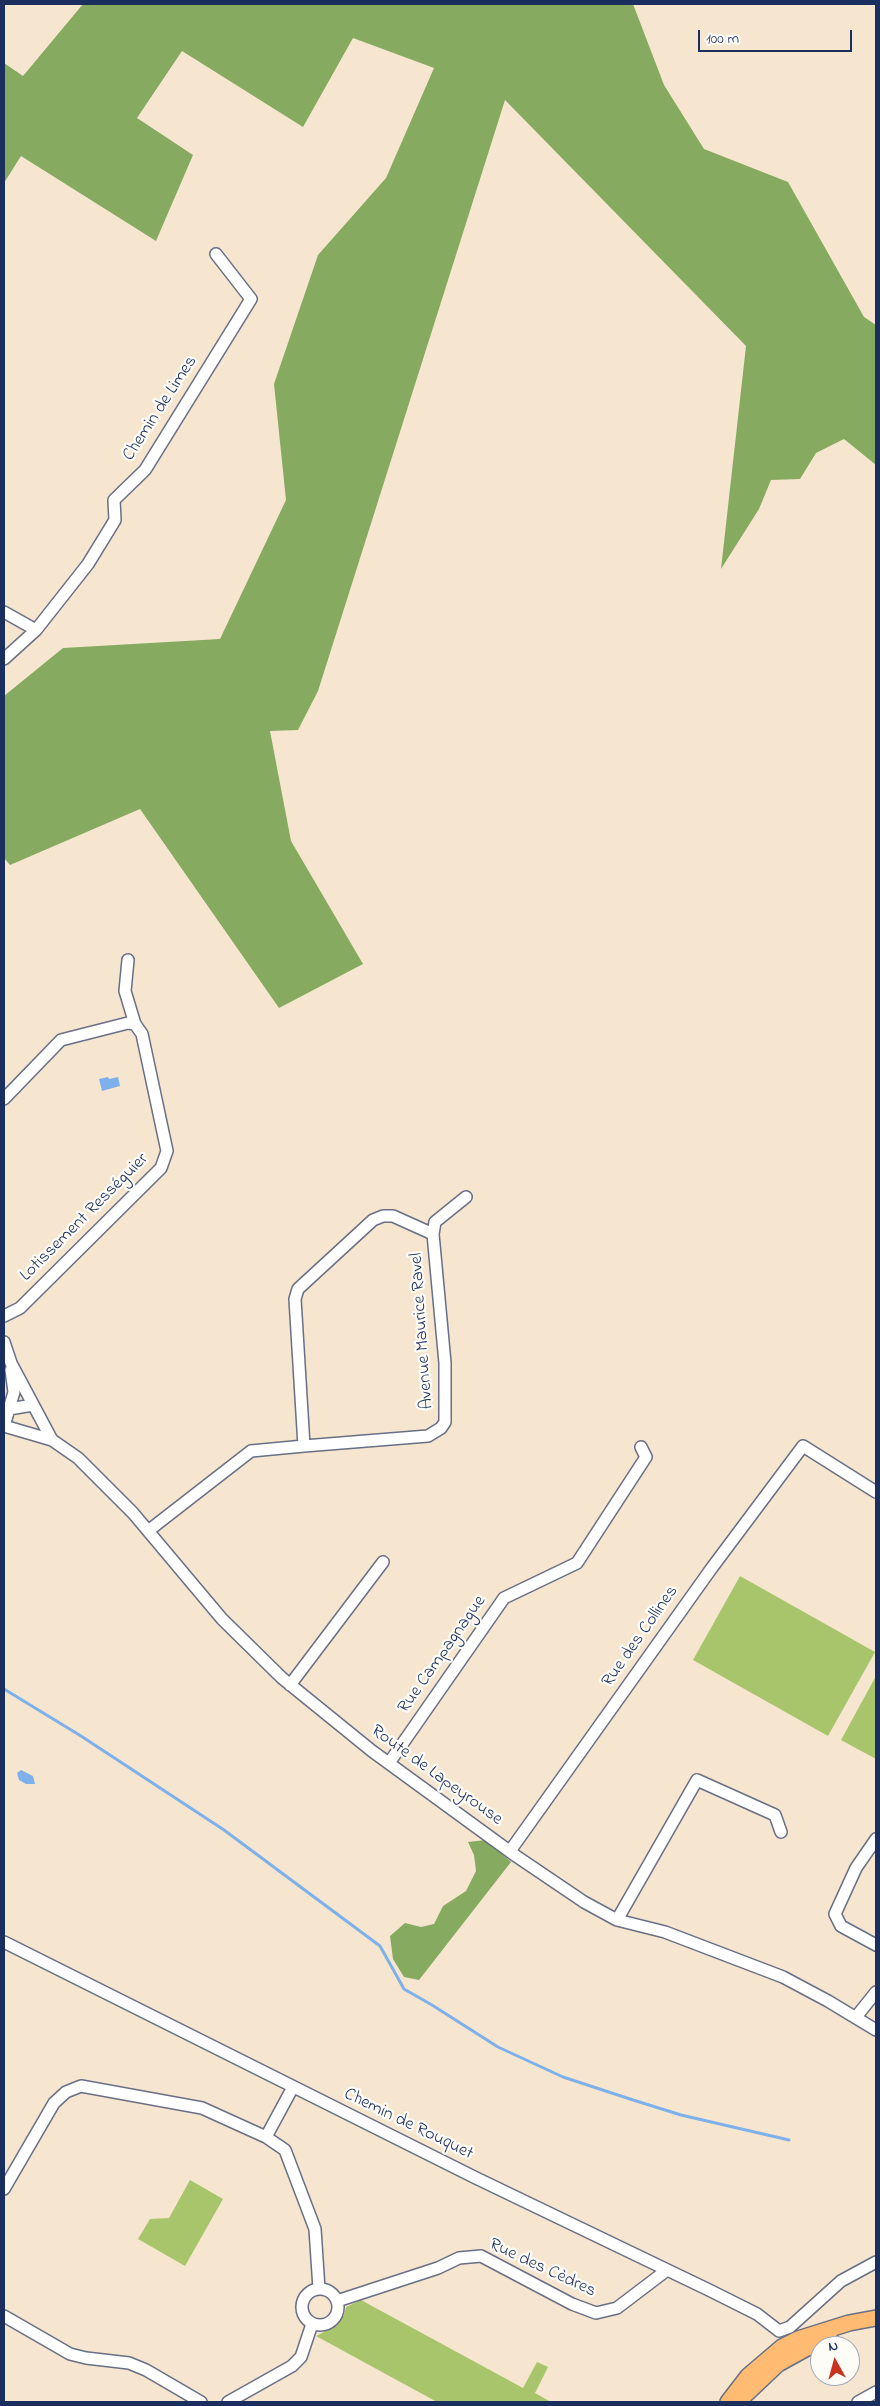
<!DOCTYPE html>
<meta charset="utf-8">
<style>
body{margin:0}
#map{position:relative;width:880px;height:2406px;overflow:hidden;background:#f6e6cf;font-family:"Indie Flower",sans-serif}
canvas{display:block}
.frame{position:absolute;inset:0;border:5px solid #1b2f5e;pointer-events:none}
.north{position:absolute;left:810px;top:2336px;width:50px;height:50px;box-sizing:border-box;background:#fdfcf7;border:1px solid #a3aaba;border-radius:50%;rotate:353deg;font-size:14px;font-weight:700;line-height:20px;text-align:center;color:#1b2f5e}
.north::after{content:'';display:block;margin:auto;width:18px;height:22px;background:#c8321e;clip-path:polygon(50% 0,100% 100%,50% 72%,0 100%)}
.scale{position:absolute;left:698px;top:30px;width:154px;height:22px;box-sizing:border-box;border:2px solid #1b2f5e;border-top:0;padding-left:6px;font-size:15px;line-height:18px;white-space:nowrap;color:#1b2f5e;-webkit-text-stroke:4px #fdfcf7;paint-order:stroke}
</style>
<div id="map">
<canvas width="880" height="2406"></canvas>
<div class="frame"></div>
<div class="north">N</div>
<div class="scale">100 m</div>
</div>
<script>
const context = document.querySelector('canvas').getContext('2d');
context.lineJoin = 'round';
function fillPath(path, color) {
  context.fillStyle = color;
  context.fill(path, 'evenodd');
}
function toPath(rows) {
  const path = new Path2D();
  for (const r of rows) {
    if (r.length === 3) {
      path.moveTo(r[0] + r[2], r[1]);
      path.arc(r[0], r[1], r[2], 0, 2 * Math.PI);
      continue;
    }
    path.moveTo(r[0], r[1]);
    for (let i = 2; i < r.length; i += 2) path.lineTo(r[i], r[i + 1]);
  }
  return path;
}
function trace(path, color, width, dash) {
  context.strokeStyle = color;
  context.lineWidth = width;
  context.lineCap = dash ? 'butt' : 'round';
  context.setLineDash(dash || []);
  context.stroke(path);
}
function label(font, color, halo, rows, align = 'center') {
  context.font = font + ' "Indie Flower",sans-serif';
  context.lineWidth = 4.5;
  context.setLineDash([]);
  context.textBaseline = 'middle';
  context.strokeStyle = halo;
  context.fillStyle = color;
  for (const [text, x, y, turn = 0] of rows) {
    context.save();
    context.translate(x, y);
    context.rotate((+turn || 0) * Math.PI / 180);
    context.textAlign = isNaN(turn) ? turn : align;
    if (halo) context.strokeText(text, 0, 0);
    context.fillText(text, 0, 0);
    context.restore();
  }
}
fillPath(toPath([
 [740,1576,875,1652,828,1736,693,1660],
 [876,1676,876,1759,841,1740],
 [190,2180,223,2199,185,2266,138,2239,150,2219,169,2218],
 [361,2300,523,2388,537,2362,548,2367,535,2393,551,2402,437,2402,316,2336,336,2326,344,2315,346,2307]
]), '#a8c56c');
fillPath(toPath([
 [83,4,633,4,664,85,704,149,788,182,864,317,876,325,876,465,844,439,816,453,800,479,771,480,759,509,721,569,746,346,505,100,318,691,298,730,270,731,291,841,363,964,279,1008,140,809,10,865,4,858,4,696,63,648,220,639,286,500,274,384,318,255,386,178,434,68,353,38,303,127,182,51,137,118,193,155,156,241,21,156,4,183,4,63,23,76],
 [486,1840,511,1862,419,1980,404,1977,393,1959,390,1936,405,1923,421,1927,434,1924,443,1906,466,1891,476,1871,474,1855,468,1842]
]), '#86aa60');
fillPath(toPath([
 [108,1077,109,1079,118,1077,120,1086,102,1091,99,1079],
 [21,1770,33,1776,35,1784,26,1784,19,1780,17,1773]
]), '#7eb1eb');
trace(toPath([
 [4,1689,81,1736,224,1830,380,1946,404,1989,432,2005,498,2047,563,2077,630,2099,681,2115,789,2140]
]), '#7eb1eb', 3);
const minor = toPath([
 [4,612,36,630],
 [4,659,36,630,88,564,115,520,114,500,145,470,251,299,216,254],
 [128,960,125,991,135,1024],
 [4,1099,61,1040,128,1023,135,1024,142,1034,167,1151,161,1168,20,1308,4,1316],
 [433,1234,435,1222,466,1197],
 [4,1342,11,1363,52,1440],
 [9,1409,33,1405],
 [4,1426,52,1440,78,1458,133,1513,222,1619,282,1678,372,1751,516,1856,584,1902,617,1920,665,1932,783,1977,828,2001,876,2030],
 [4,1426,14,1392,11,1370],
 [148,1531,251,1451,304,1446,295,1299,298,1289,373,1220,383,1216,393,1216,433,1234,445,1363,445,1422,441,1428,428,1436,304,1446],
 [290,1685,383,1562],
 [389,1763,504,1598,577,1563,646,1457,641,1447],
 [876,1839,856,1868,835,1914,841,1926,876,1945],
 [510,1851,711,1569,803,1446,876,1492],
 [617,1920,697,1780,775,1815,781,1832],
 [4,1942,476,2178,709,2290,757,2314,779,2331],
 [856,2017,876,1992],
 [266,2137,285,2150,315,2229,319,2289],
 [4,2189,54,2103,66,2092,81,2086,202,2108,266,2137,293,2087],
 [320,2307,18],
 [337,2301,438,2268,459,2258,481,2256,572,2304,596,2313,617,2308,667,2270],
 [4,2316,70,2354,86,2358,129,2363,146,2370,201,2402],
 [779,2331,790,2327,841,2281,876,2262],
 [228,2402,292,2366,301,2357,312,2324],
 [858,2402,876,2392]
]);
const major = toPath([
 [741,2399,778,2364,807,2348,830,2339],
 [728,2402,748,2376,782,2347,798,2339,849,2323,876,2318]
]);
trace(minor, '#686f86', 14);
trace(major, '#686f86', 18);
trace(minor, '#fff', 11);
trace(major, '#febb71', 15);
label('18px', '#1b2f5e', '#fdfcf7', [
 ["Chemin de Limes",161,409,-57],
 ["Lotissement Rességuier",85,1218,-45],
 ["Avenue Maurice Ravel",423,1331,-94],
 ["Rue des Collines",641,1637,-55],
 ["Rue Campagnague",443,1655,-55],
 ["Route de Lapeyrouse",436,1776,36],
 ["Chemin de Rouquet",408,2125,26],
 ["Rue des Cèdres",542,2269,25]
]);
</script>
